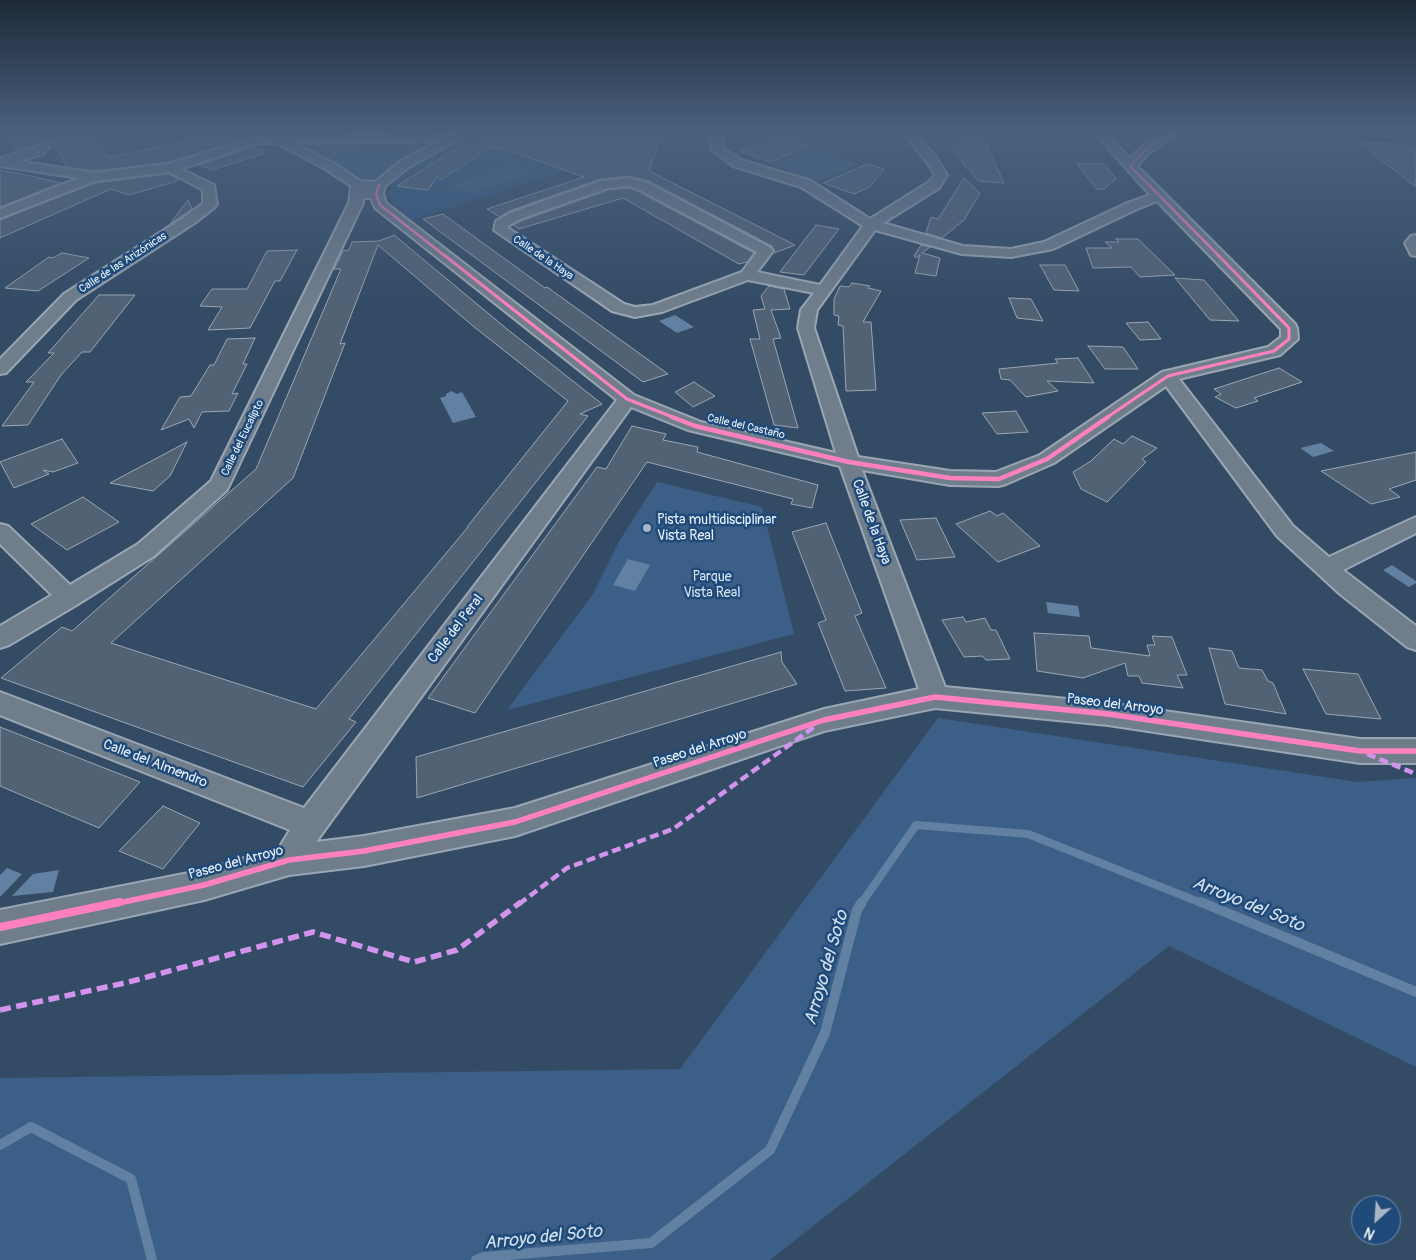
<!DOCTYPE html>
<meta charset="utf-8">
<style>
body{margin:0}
#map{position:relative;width:1416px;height:1260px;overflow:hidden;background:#344b65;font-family:Pangolin,sans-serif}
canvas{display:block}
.north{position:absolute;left:1351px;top:1195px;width:50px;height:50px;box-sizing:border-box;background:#1f4a7a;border:1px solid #6f8dac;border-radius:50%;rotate:206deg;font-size:14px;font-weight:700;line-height:20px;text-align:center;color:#e8f1f8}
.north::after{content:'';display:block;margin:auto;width:18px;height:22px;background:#a9b7c5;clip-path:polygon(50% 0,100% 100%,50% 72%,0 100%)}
</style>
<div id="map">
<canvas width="1416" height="1260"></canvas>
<div class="north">N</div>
</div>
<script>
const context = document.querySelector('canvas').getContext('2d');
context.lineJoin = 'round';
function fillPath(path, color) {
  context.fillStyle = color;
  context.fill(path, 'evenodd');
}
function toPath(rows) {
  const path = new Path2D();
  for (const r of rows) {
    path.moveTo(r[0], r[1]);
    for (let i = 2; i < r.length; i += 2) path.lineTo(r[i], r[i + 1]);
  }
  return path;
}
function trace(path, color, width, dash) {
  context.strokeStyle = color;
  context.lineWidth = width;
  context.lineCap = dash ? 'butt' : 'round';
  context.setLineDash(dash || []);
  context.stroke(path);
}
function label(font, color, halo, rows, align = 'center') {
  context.font = font + ' Pangolin,sans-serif';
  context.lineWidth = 5;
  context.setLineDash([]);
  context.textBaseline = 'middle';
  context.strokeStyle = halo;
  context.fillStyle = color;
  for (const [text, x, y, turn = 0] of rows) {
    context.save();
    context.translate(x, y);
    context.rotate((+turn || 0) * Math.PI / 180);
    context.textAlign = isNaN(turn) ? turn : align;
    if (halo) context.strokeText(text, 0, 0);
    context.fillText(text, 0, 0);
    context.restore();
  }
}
fillPath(toPath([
 [480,131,526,131,597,160,412,220,393,204,389,191,394,180,436,152]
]), '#2f557f');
fillPath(toPath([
 [444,139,377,181,371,182,360,182,290,141],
 [836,139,860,147,835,156,859,164,818,182,771,164],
 [512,166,530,173,470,194,452,186],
 [657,482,762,507,794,634,507,710,593,594,618,543],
 [938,718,1357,782,1416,778,1416,1067,1169,946,770,1260,0,1260,0,1078,680,1069]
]), '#3b5f87');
fillPath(toPath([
 [675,315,694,327,677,333,659,321],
 [451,391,457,394,462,392,476,417,453,423,440,398,446,396,446,394],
 [1321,443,1334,451,1313,457,1300,448],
 [628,559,650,565,635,591,613,585],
 [1392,565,1416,581,1416,583,1409,587,1383,570],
 [1046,602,1078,606,1080,617,1048,613],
 [7,868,22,874,0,897,0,875],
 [59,870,53,892,12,896,33,874]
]), '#6280a1');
trace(toPath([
 [861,904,916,825,1028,834,1204,904]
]), '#6280a1', 8);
trace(toPath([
 [1201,902,1416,992],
 [0,1145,31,1127,131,1179,152,1260],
 [476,1260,484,1257,651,1243,770,1150,825,1033,857,910,862,902]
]), '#6280a1', 10);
const building = toPath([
 [5,131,67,131,68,140,47,144,42,141,34,146,14,150,5,131],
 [202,131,223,131,240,140,169,162,94,171,67,167,53,143,93,135,108,157,208,137,202,131],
 [501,131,655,131,654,136,660,140,649,171,795,245,774,253,772,246,649,181,629,176,600,179,509,211,500,217,487,209,584,177,505,149,490,147,441,180,437,177,428,190,397,186,460,146,481,146,501,131],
 [955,131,975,131,986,144,1004,183,979,181,965,166,951,144,962,144,955,131],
 [782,136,810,146,769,162,740,151,782,136],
 [1359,143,1406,144,1416,151,1416,187,1359,143],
 [252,147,265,153,212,170,199,165,252,147],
 [867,164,884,169,870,187,854,194,823,183,867,164],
 [1077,164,1104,164,1116,179,1104,189,1097,189,1077,164],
 [0,170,26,175,61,183,0,207,0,170],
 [169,174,176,178,177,181,129,195,111,189,0,238,0,220,95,183,169,174],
 [964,178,980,193,964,220,942,238,926,233,931,217,938,219,964,178],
 [629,188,637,191,754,253,747,262,739,264,623,198,519,229,513,225,521,221,608,190,629,188],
 [188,200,192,209,170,224,188,200],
 [443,214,545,288,547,287,668,374,643,382,423,219,443,214],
 [816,225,839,229,804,275,780,272,816,225],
 [394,235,507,329,602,404,580,414,588,416,349,719,356,722,303,787,1,678,62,627,72,631,256,469,341,269,334,269,343,251,349,250,352,242,379,241,394,235],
 [378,245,473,326,568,401,467,527,468,527,316,709,111,643,293,478,345,343,340,344,378,245],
 [1116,239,1138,239,1175,275,1140,277,1131,267,1093,268,1086,248,1112,248,1105,242,1119,242,1116,239],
 [921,245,930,247,922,253,940,258,936,276,915,273,920,255,916,258,914,256,921,245],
 [297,250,280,281,275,281,250,328,208,330,222,307,200,306,212,289,247,289,267,251,297,250],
 [62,253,89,258,38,291,5,288,49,257,53,258,62,253],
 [1040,265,1065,265,1079,291,1054,290,1040,265],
 [1175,278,1204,280,1239,321,1210,320,1175,278],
 [852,283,870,286,868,288,881,291,863,322,871,322,876,390,846,391,843,326,838,325,839,316,834,315,834,299,840,286,849,287,852,283],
 [769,286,784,289,790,309,771,310,781,338,773,339,798,428,774,425,750,339,760,339,753,310,765,309,761,296,769,286],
 [99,295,135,295,90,352,82,352,61,375,28,425,2,426,34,382,26,382,54,353,48,353,99,295],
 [1009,298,1031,299,1043,321,1017,318,1009,298],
 [1148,322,1161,339,1140,340,1126,323,1148,322],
 [255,338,243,364,247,364,232,394,238,393,229,411,202,412,194,428,189,419,161,430,180,397,191,396,210,365,214,365,227,339,255,338],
 [1088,346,1123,347,1138,369,1105,369,1088,346],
 [1078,358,1094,383,1047,381,1058,391,1026,397,1010,380,1001,379,999,369,1058,363,1055,359,1078,358],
 [1279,368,1302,382,1254,398,1258,401,1236,408,1215,397,1221,394,1214,389,1279,368],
 [694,382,715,396,693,407,675,392,694,382],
 [1016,411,1028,432,997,434,982,413,1016,411],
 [632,426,666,434,663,440,698,447,697,452,818,485,812,508,791,504,793,499,647,462,475,713,428,698,597,467,606,469,632,426],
 [1132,436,1157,448,1142,459,1146,462,1107,502,1081,489,1073,472,1091,461,1114,439,1123,444,1132,436],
 [62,439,78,463,53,472,43,470,49,474,14,488,0,462,62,439],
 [187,442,170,476,153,491,110,483,187,442],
 [1416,452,1416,480,1389,489,1400,497,1371,504,1321,471,1416,452],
 [83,497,119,522,67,550,31,524,83,497],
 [990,511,997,516,1003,513,1040,546,998,562,956,524,990,511],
 [936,518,955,557,917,560,900,520,936,518],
 [826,523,862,613,855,616,886,688,845,691,818,623,826,620,792,532,826,523],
 [963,617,966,622,985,618,991,630,996,630,1010,659,986,660,982,656,964,657,942,620,963,617],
 [1034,633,1089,636,1091,648,1150,656,1147,645,1155,645,1152,636,1172,637,1187,675,1177,675,1183,688,1142,683,1139,676,1128,676,1125,663,1083,678,1037,671,1034,633],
 [1209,648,1232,651,1239,668,1262,670,1268,681,1273,683,1286,714,1225,704,1209,648],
 [781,652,782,662,797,684,417,798,416,757,781,652],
 [1303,669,1358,674,1381,719,1326,714,1303,669],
 [0,727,140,782,99,828,0,786,0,727],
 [163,806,200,823,163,869,119,851,163,806]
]);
fillPath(building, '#516275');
trace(building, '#9aa6b3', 1);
const minor = toPath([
 [711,131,723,131,723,148,741,160,811,181,870,219,929,182,935,175,927,162,903,133,904,131,916,131,915,133,936,157,947,175,939,188,883,223,963,246,1011,249,1044,242,1125,204,1150,195,1093,131,1105,131,1130,159,1140,148,1168,131,1182,131,1148,154,1137,166,1295,324,1297,328,1298,339,1280,355,1179,379,1293,526,1329,557,1416,517,1416,533,1343,570,1416,626,1416,650,1407,647,1340,594,1277,536,1166,386,1054,463,1006,484,999,486,950,485,862,470,945,687,1108,703,1360,739,1416,739,1416,763,1360,763,1108,725,935,708,824,731,515,836,364,866,289,875,204,900,0,944,0,910,204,870,279,848,290,830,0,715,0,692,304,808,617,400,375,208,371,198,363,198,363,203,227,490,154,556,78,604,9,645,0,648,0,626,52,595,0,544,0,524,8,526,70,585,138,544,211,481,349,203,351,186,327,170,277,143,257,143,181,169,214,185,217,204,215,207,196,222,76,300,6,373,0,374,0,359,64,294,186,216,203,203,203,190,169,172,95,181,0,218,0,209,79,178,0,166,0,158,35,148,43,143,49,147,43,154,19,161,94,173,169,164,256,137,459,135,461,137,459,139,409,167,385,186,383,194,386,203,634,395,701,422,836,453,798,328,801,310,814,293,748,280,662,312,635,317,612,311,494,230,496,221,510,213,601,181,629,178,648,183,771,248,773,251,757,272,820,285,863,226,801,187,733,166,711,149,711,131],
 [439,141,401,161,375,182,360,181,335,164,294,143,439,141],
 [629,186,638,189,757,252,742,272,653,305,635,307,624,304,508,228,508,226,520,219,608,188,629,186],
 [1157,201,1281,329,1281,337,1268,347,1162,372,1040,455,996,472,950,471,858,457,814,328,817,310,875,230,962,254,1011,257,1053,249,1135,210,1157,201],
 [631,407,688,430,840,466,919,689,824,709,515,808,364,836,316,842,631,407],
 [1416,235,1416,256,1411,255,1405,243,1411,236,1416,235]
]);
trace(minor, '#9aa6b3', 4);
fillPath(minor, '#707e8c');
trace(toPath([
 [1367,754,1416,774],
 [519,904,567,868,673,829,814,727]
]), '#d193ec', 4.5, [9, 4.5]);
trace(toPath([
 [0,1010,125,983,313,932,414,962,457,950,521,902]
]), '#d193ec', 5.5, [11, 5.5]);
trace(toPath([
 [1176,131,1144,151,1130,166,1219,256],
 [379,185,376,194,380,205,445,256]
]), '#ff80c0', 2.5);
trace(toPath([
 [444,255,627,399,675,418],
 [1106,418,1168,376,1274,351,1289,339,1289,328,1218,255]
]), '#ff80c0', 3);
trace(toPath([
 [672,417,695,426,849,462,950,478,999,479,1047,459,1108,417]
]), '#ff80c0', 4.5);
trace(toPath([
 [114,904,204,885,289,860,364,851,515,822,824,720,935,697,1108,714,1360,751,1416,751]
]), '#ff80c0', 5.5);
trace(toPath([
 [0,927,120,902]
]), '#ff80c0', 8);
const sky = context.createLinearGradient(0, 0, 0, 307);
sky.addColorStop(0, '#1d2938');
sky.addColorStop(0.43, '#4a617e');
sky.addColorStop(1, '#4a617e00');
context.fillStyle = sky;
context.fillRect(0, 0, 1416, 307);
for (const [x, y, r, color] of [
 [647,528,5,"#a9b7c5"]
]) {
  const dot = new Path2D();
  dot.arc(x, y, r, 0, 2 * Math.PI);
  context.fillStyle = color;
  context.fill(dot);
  trace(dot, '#1f4a7a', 2);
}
label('11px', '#e8f1f8', '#1f4a7a', [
 ["Calle de la Haya",543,258,34],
 ["Calle de las Arizónicas",123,263,-33],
 ["Calle del Castaño",746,427,13],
 ["Calle del Eucalipto",243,438,-64]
]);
label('14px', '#e8f1f8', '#1f4a7a', [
 ["Pista multidisciplinar",657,520],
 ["Vista Real",657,536]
], 'left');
label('14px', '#e8f1f8', '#1f4a7a', [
 ["Calle de la Haya",871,522,70],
 ["Calle del Peral",456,629,-53],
 ["Paseo del Arroyo",1115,705,7],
 ["Paseo del Arroyo",700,749,-18],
 ["Calle del Almendro",155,764,21],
 ["Paseo del Arroyo",236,863,-15]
]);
label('14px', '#d7e3ed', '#1f4a7a', [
 ["Parque",712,577],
 ["Vista Real",712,593]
]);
label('italic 18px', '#d4e1ec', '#1f4a7a', [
 ["Arroyo del Soto",1248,905,22],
 ["Arroyo del Soto",827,968,-74],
 ["Arroyo del Soto",543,1238,-6]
]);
</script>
